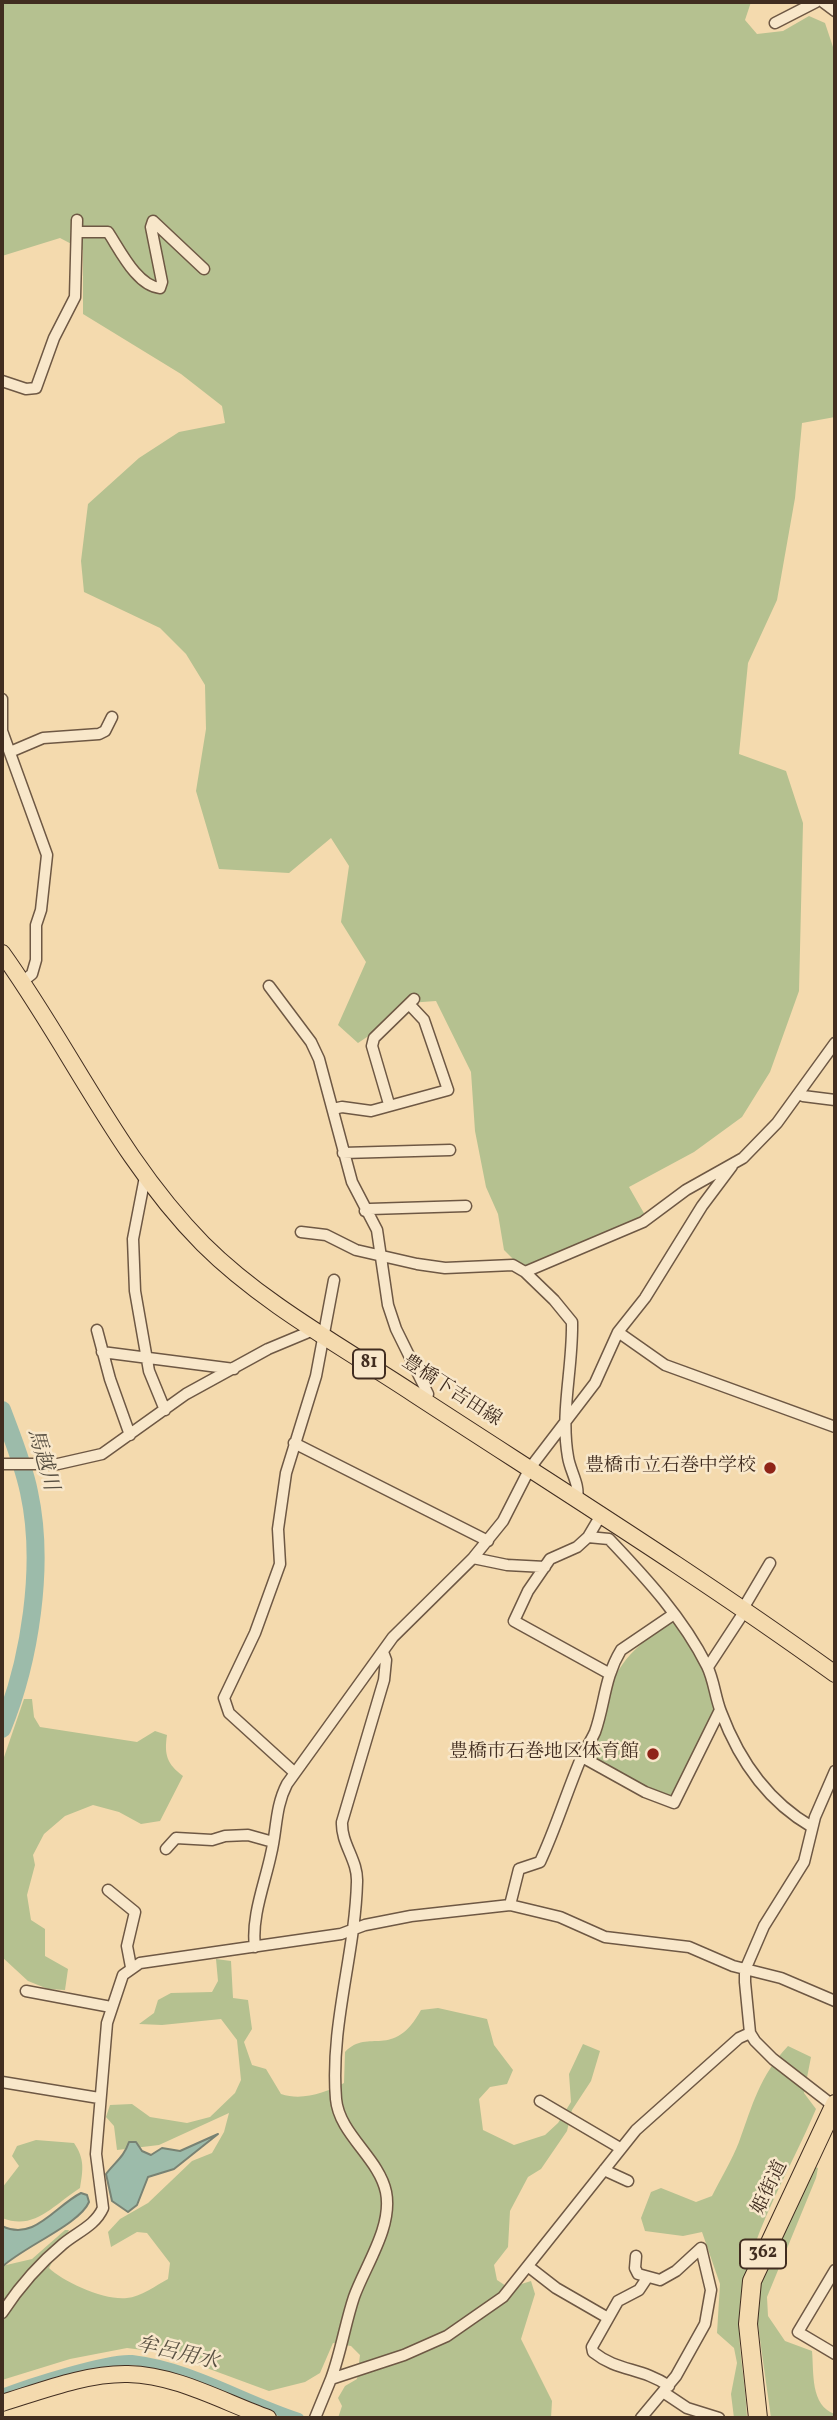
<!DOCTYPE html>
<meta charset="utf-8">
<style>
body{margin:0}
#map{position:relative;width:837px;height:2420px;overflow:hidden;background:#f4daae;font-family:Vollkorn,serif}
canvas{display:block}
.frame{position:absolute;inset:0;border:4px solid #412d20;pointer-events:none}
</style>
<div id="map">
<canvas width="837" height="2420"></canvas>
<div class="frame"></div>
</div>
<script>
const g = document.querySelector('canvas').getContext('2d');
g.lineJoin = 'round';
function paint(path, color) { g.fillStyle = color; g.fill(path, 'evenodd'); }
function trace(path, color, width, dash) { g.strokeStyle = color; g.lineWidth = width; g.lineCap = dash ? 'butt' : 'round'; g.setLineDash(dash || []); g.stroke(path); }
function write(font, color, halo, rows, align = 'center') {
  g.font = font + ' Vollkorn,"Noto Serif JP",serif'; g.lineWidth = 5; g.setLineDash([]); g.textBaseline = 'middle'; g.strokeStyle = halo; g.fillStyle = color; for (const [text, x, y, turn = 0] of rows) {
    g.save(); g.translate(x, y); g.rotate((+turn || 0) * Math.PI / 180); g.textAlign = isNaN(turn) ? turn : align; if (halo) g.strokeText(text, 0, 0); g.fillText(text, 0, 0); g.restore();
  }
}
const green = new Path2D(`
 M2 2H751L745 20 757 34 783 31 809 16 825 23 834 50 835 417 802 423 795 498 777 600 748 663 739 754 786 771 803 823 799 991 770 1072 742 1117 694 1152 629 1187 645 1215 522 1268 504 1250 498 1214 486 1187 475 1131 471 1072 436 1001 408 1003 391 1021 358 1043 338 1025 366 962 341 922 349 866 331 838 289 873 219 869 196 791 206 729 205 685 186 654 160 628 84 592 81 561 88 504 139 458 179 432 225 423 222 406 181 374 83 314V250L60 238 2 256Z
 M676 1619 707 1670 717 1708 672 1799 647 1789 591 1756C601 1738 602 1724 606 1704 614 1662 641 1641 676 1619Z
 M24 1699H32L34 1717 40 1727 137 1742 155 1731 167 1735C164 1755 167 1764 183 1776L160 1821 141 1824 119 1812 93 1805 65 1816 44 1834 33 1855 35 1865 27 1895 31 1920 45 1929V1956L68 1969 65 1990 48 1989 28 1981 2 1957V1763Z
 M216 1959 231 1961 233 1998 248 2000 252 2029 244 2042 252 2065 266 2069 281 2094C302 2101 325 2093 344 2083L345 2052C369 2027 393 2061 421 2010L438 2008 487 2019 494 2045 513 2070 507 2084 490 2087 479 2099 483 2130 514 2145 545 2135 558 2123 571 2102 569 2074 583 2044 600 2051 591 2081 572 2110 567 2131 541 2169 528 2177 510 2211 508 2247 494 2265 497 2280 509 2288 531 2281 535 2294 521 2339 552 2401 551 2418H338L342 2406 338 2398 345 2386 357 2379 360 2355 351 2346 333 2343 320 2373 305 2382 269 2391 166 2353 127 2348 70 2359 2 2380V2266L32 2259 65 2230H69L49 2268C63 2282 106 2301 127 2298 140 2297 157 2285 168 2279L170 2263 147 2233 137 2232 111 2247 108 2232 120 2219 148 2203 192 2161 212 2153 224 2132 229 2113 159 2145 117 2150 114 2126 106 2117 110 2105 132 2104 150 2117 187 2123 210 2117 235 2093 241 2080 237 2040 221 2019 162 2025 139 2024 154 2013 158 2000 171 1993 212 1992 218 1981Z
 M788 2046 811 2057 804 2093 816 2109C791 2169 747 2239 740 2305 736 2344 746 2380 747 2418H734L731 2394 737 2363 734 2348 717 2333 720 2284 702 2232 683 2236 645 2231 641 2218 651 2192 661 2188 696 2202 712 2196C721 2178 732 2160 739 2142 753 2104 759 2077 788 2046Z
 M36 2140 74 2143C85 2159 83 2170 80 2188 53 2205 35 2231 2 2218V2188L19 2166 12 2156 17 2146Z
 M815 2167 818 2168 816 2178 767 2297 768 2316 785 2341 812 2351C814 2372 810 2406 835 2414V2418H771L756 2311 761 2280Z`);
const water = new Path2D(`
 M218 2134 174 2169 148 2177 137 2205 128 2212 112 2201 106 2174C115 2162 124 2157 129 2142H136L142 2151 151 2155 162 2148 180 2151Z
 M81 2193 87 2195 89 2202C80 2224 23 2247 2 2267V2226C34 2242 55 2206 81 2193Z`);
const canal = new Path2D(`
 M2 2394C27 2384 108 2358 132 2360 192 2367 243 2400 299 2418`);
const river = new Path2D(`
 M2 1410C12 1437 23 1463 29 1492 45 1565 30 1661 2 1729`);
const minor = new Path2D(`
 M823 2 835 11
 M775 23 816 2
 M77 232H108C120 250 137 286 160 288L162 282 151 227 153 221 204 269
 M2 381 26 389 36 388 54 338 75 297 77 220
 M2 699V731L47 855 41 910 36 925V960L32 974 22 982
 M10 752 43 738 99 734 105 731 112 717
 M269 986 311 1042 319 1059 352 1182 377 1230 388 1305 396 1329 428 1394 425 1401
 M800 1093 803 1096 835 1100
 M389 1104 372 1046 374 1038 414 999
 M333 1109 342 1107 371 1111 448 1090 424 1020 409 1004
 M343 1153 450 1150
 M145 1177 133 1239 135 1291 149 1371 165 1410
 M365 1211 370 1209 466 1206
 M301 1232 326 1235 356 1250 417 1264 445 1268 513 1265 525 1272 554 1300 572 1322C573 1368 560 1412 568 1457 570 1471 580 1484 577 1499
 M525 1272 643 1222 686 1190 743 1158 777 1123 835 1043
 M97 1330 110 1379 130 1435
 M618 1332 665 1365 835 1427
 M102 1352 234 1369
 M294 1443 488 1541
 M2 1464H58L102 1454 186 1394 268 1349 316 1329
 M601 1515 588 1537 577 1547 550 1559 528 1591 514 1621 610 1674
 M588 1537 609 1539C646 1578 683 1618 707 1666 714 1680 715 1697 721 1712 739 1760 767 1801 812 1827
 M473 1558 507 1565 545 1567
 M744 1607 770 1563
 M708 1667 746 1609
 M582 1757 645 1792 674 1803 720 1710
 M835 1771 815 1817 804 1862 764 1926 745 1970V1982L750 2033 755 2041 773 2059 835 2107
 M295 1773 229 1713 224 1698 255 1633 280 1564 278 1529 286 1473 316 1376 334 1280
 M166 1849 176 1838 212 1840 225 1836 248 1835 273 1842
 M108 1890 135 1912 127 1946 131 1967
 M510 1905 519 1869 540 1862C556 1828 567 1791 582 1756 586 1748 591 1741 595 1732 605 1704 604 1678 621 1650L674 1614
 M255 1947C251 1917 265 1883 271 1854 277 1830 275 1807 287 1784L393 1637 473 1558 503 1521 530 1468 595 1383 618 1332 645 1298 702 1206 732 1166
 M26 1991 111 2007
 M2 2082 99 2098
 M540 2101 620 2148
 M604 2170 628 2181
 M636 2256 635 2268 638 2274 660 2280 676 2271 701 2248 711 2290 705 2324 676 2376 641 2418
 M529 2267 556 2288 608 2318
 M835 2270 798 2332 835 2354
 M647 2278 639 2290 618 2301 592 2347 593 2352C618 2372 641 2367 669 2386
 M2 2313C19 2287 39 2264 63 2244 77 2232 95 2226 103 2208L96 2154 107 2023 123 1975 140 1963 341 1934 365 1925 411 1916 510 1905 560 1917 605 1937 689 1947 733 1966 781 1978 835 2001
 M331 2379C341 2352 345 2324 354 2297 365 2266 393 2227 386 2192 379 2158 339 2134 336 2099 330 2025 355 1955 357 1882 358 1860 341 1844 342 1822L384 1680 386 1660 383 1652
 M663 2392 687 2408 719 2418
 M315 2418 331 2379 404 2355 447 2336 503 2297 636 2130 739 2038 750 2033`);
const primary = new Path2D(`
 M2 953C71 1049 119 1159 203 1244 263 1304 343 1347 414 1394 555 1486 698 1575 835 1674
 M2 2403C41 2391 87 2373 128 2374 177 2375 223 2402 268 2418`);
const trunk = new Path2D(`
 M758 2418 748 2324 752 2281 835 2104`);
const markers = [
 [770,1468,7,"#8f2418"],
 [653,1754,7,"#8f2418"]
];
const shields = [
 [369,1364,32],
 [763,2254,46]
];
const shieldNames = [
 ["81",369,1364],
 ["362",763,2254]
];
const streetNames = [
 ["豊橋下吉田線",451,1392,33],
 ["姫街道",771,2188,-64]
];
const poiNames = [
 ["豊橋市立石巻中学校",756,1468],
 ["豊橋市石巻地区体育館",639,1754]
];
const waterNames = [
 ["馬越川",41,1460,74],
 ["牟呂用水",177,2355,13]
];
paint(green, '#b5c190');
paint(water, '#9cbbaa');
trace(water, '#788273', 2);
trace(canal, '#9cbbaa', 10);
trace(river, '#9cbbaa', 18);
trace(minor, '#6e5844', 13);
trace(primary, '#412d20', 18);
trace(trunk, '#412d20', 20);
trace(minor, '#f8e7ca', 10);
trace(primary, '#f4daae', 16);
trace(trunk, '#f4daae', 18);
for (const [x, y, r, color] of markers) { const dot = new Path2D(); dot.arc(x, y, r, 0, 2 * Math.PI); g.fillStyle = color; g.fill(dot); trace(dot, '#f8e7ca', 2.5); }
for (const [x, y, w] of shields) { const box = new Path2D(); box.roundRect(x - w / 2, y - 14.5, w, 29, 5); g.fillStyle = '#f8e7ca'; g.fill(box); trace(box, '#412d20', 2); }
write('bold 18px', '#412d20', null, shieldNames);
write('19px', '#412d20', '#f8e7ca', streetNames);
write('19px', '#412d20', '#f8e7ca', poiNames, 'right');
write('italic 21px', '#585042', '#f8e7ca', waterNames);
</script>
